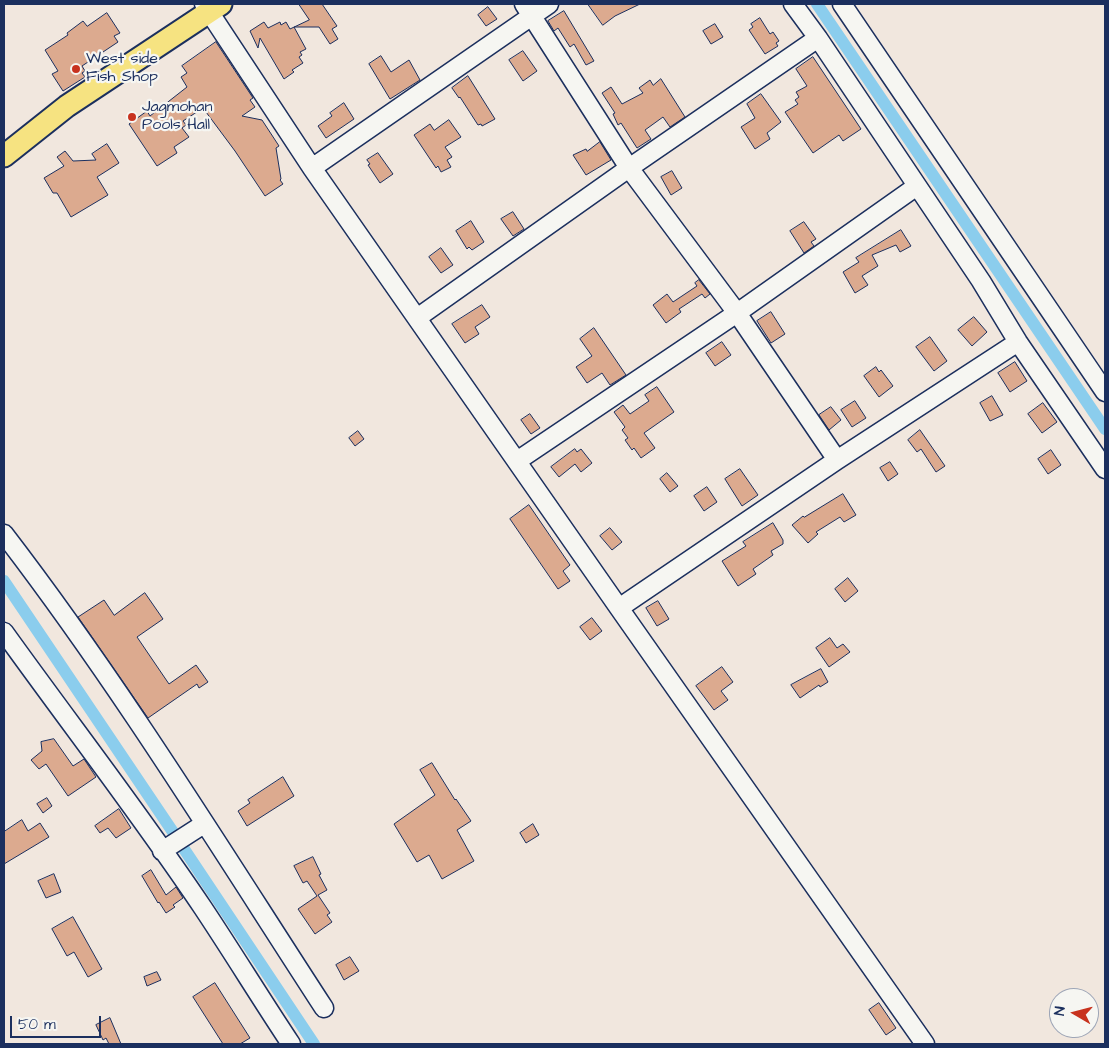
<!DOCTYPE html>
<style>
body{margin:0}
#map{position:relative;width:1109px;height:1048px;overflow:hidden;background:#f1e7de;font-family:"Architects Daughter",sans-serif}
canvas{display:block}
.frame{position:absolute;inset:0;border:5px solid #1b2f5e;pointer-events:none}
.north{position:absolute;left:1049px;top:988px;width:50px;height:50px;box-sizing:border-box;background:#f6f6f2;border:1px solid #9ea6b7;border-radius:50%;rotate:278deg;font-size:14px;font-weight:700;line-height:20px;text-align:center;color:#1b2f5e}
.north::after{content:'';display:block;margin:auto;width:18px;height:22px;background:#c8321e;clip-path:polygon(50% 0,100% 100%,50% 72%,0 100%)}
.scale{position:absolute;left:10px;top:1016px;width:91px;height:22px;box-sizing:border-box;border:2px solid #1b2f5e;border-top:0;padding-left:6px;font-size:15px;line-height:18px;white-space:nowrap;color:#1b2f5e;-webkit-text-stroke:4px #f6f6f2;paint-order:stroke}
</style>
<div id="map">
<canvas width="1109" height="1048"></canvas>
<div class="frame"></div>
<div class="north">N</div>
<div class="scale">50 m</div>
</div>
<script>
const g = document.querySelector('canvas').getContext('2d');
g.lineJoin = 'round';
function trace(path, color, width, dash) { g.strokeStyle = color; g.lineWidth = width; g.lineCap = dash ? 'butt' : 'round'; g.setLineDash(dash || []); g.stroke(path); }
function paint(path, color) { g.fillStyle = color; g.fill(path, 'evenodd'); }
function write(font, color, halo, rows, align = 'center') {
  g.font = font + ' "Architects Daughter",sans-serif'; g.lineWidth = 4.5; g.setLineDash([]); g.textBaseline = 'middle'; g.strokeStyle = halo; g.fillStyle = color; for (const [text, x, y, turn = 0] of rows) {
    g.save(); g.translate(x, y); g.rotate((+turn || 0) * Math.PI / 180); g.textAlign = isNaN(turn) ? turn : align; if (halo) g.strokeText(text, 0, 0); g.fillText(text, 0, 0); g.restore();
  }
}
const canal = new Path2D(`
 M817 4 1105 429
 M4 581 177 838
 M180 843 314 1044`);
const building = new Path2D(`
 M299 4H322L337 26 332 29 338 39 330 44 319 27H294L306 49 300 52 302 55 299 57 303 63 292 70 294 72 284 79 260 38 258 48 250 31 264 22 268 28 280 22 281 25 286 22 290 29 309 20Z
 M588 4H640L615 16 603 25Z
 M488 7 497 19 486 26 478 15Z
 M564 11 594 61 586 65 574 44 570 47 558 28 554 31 548 21Z
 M107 13 120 33 114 36 118 42 82 66 85 71 82 73 85 77 63 91 52 74 58 71 45 50 68 35 67 33 83 21 87 26Z
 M760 18 770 34 773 32 779 41 776 43 778 46 765 54 749 30 753 27 751 24Z
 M715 24 723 37 711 44 703 31Z
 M216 42 253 98 250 100 255 107 242 116 262 120 279 146 276 148 281 179 280 180 283 184 265 196 235 151 203 108 183 121 186 125 182 128 189 137 174 147 177 153 157 166 129 124 147 111 150 116 187 87 181 77 187 73 182 66Z
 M523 51 537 71 523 81 509 60Z
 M381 56 391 72 409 60 420 80 390 99 369 64Z
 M813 57 861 129 843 141 839 135 813 153 785 112 798 104 795 100 799 97 796 92 807 86 796 69Z
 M468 76 495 119 482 126 481 124 478 125 460 97 459 98 452 88Z
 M661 79 685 117 670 127 663 117 645 130 651 139 637 148 621 123 618 125 613 114 615 113 602 93 611 87 622 104 643 93 639 88 650 80 653 85Z
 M761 94 781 122 767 133 770 139 755 149 741 127 755 118 747 104Z
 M344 103 354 119 326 138 318 126 332 116 330 113Z
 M449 120 461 137 445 147 452 157 447 160 451 167 441 172 438 166 436 168 414 135 430 124 434 130Z
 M600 142 611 160 586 175 573 155 586 149 587 151Z
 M107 144 119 163 97 177 108 195 71 217 57 193H53L44 178 64 166 57 157 65 151 73 161 96 160 92 154Z
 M378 153 393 174 380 183 368 165 370 164 367 160Z
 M672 171 682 188 671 195 661 177Z
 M513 212 524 229 513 236 501 219Z
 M471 221 484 242 472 250 469 247 467 249 456 231Z
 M804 222 816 239 811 242 814 246 804 253 790 231Z
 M901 230 911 246 900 252 896 245 872 255 878 266 862 276 868 285 855 293 843 272 859 262 856 258Z
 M441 248 453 265 441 273 429 257Z
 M699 280 710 294 705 298 702 294 679 309 681 312 666 323 653 305 667 294 673 302 697 286 695 283Z
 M482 305 490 317 475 327 479 334 465 343 452 324Z
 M771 312 785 334 771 343 757 321Z
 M974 317 987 332 972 346 958 330Z
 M594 328 626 375 610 385 602 373 587 383 576 367 592 356 580 339Z
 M930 337 947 361 934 371 916 347Z
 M722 342 731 355 715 366 706 353Z
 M1015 362 1027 381 1010 392 998 373Z
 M876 367 879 372 881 370 893 386 879 397 864 376Z
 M657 387 674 412 644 433 655 448 641 458 634 448 632 450 625 440 628 438 622 430 625 427 614 412 623 405 630 414 649 401 645 395Z
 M992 396 1003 415 990 421 980 403Z
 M855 401 866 418 852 427 841 410Z
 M1043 403 1057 422 1042 433 1028 414Z
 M831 407 841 420 829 430 819 415Z
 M530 414 540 428 531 434 521 420Z
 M920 430 945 466 936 472 921 449 917 452 908 440Z
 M358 431 364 439 355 446 349 438Z
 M575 449 577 452 581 449 592 463 581 472 575 464 559 477 551 467Z
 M1051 450 1061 465 1048 474 1038 459Z
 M890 462 898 474 888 481 880 468Z
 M740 469 758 495 742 506 725 479Z
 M667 473 678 486 670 492 660 479Z
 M707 487 717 502 704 511 694 496Z
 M843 494 856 515 844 522 840 517 816 532 818 534 808 543 792 525 803 516 804 517Z
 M529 505 570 565 563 571 570 581 558 589 510 519Z
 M773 523 783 540V544L771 551 773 555 753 569 756 574 738 586 722 561 746 546 743 542Z
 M610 528 622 542 612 550 600 536Z
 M848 578 858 591 845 602 835 589Z
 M145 593 163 619 137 637 169 684 196 665 208 682 199 688 197 684 148 718 78 617 104 600 114 615Z
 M658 601 669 619 657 626 646 608Z
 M592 618 602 631 590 640 580 627Z
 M830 638 837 648 843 644 850 652 829 667 816 648Z
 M722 667 733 682 721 691 728 700 714 710 696 686Z
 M821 669 828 682 820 687 819 685 800 698 791 685Z
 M54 739 73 766 84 759 96 777 68 796 46 764 39 769 31 760 42 751 41 742Z
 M432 763 455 800 456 799 471 821 457 830 474 861 442 879 429 855 417 862 394 824 435 795 420 770Z
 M283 777 294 796 247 826 238 811 250 803 248 800Z
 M47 798 52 806 43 813 37 804Z
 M119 809 131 828 116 838 108 828 100 833 95 826Z
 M22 820 28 831 40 823 49 837 4 864V832Z
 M533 824 539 835 526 843 520 833Z
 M313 857 321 874 319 875 327 890 318 895 330 913 327 915 332 922 315 934 298 909 317 896 307 881 303 883 294 866Z
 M151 870 166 895 176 887 183 898 173 905 175 907 166 913 159 902 158 903 142 876Z
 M54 874 61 892 46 898 38 881Z
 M73 917 102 969 88 977 74 952 67 956 52 929Z
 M350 957 359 971 344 980 336 965Z
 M157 972 161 980 147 986 144 977Z
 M215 983 250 1038 240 1044H223L193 997Z
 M879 1003 896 1028 886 1035 869 1010Z
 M110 1018 121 1044H109L106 1038 103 1040 96 1025Z`);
const minor = new Path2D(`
 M204 4 312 168 619 608 925 1044
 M524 4 629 168 737 313 837 460
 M793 4 818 38 981 281 1018 342 1105 469
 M842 4 1105 392
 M312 168 549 4
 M417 318 629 168 818 38
 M517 461 737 313 917 186
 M4 534C120 685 220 848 324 1008
 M619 608 837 460 1018 342
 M4 632C70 724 140 814 203 908 233 953 261 999 291 1044
 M162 851 204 824`);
const major = new Path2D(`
 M4 156 67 106 221 4`);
const markers = [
 [76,69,5,"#c8321e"],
 [132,117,5,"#c8321e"]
];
const poiNames = [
 ["West side",86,60],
 ["Fish Shop",86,78],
 ["Jagmohan",142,108],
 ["Pools Hall",142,126]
];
trace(canal, '#8bcded', 12);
paint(building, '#dcaa8f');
trace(building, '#1b2f5e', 1);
trace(minor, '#1b2f5e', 21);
trace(major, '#1b2f5e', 25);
trace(minor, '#f6f6f2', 18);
trace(major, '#f6e381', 21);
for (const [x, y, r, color] of markers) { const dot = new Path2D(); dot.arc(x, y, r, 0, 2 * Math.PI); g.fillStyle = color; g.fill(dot); trace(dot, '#f6f6f2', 2); }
write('16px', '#1b2f5e', '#f6f6f2', poiNames, 'left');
</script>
